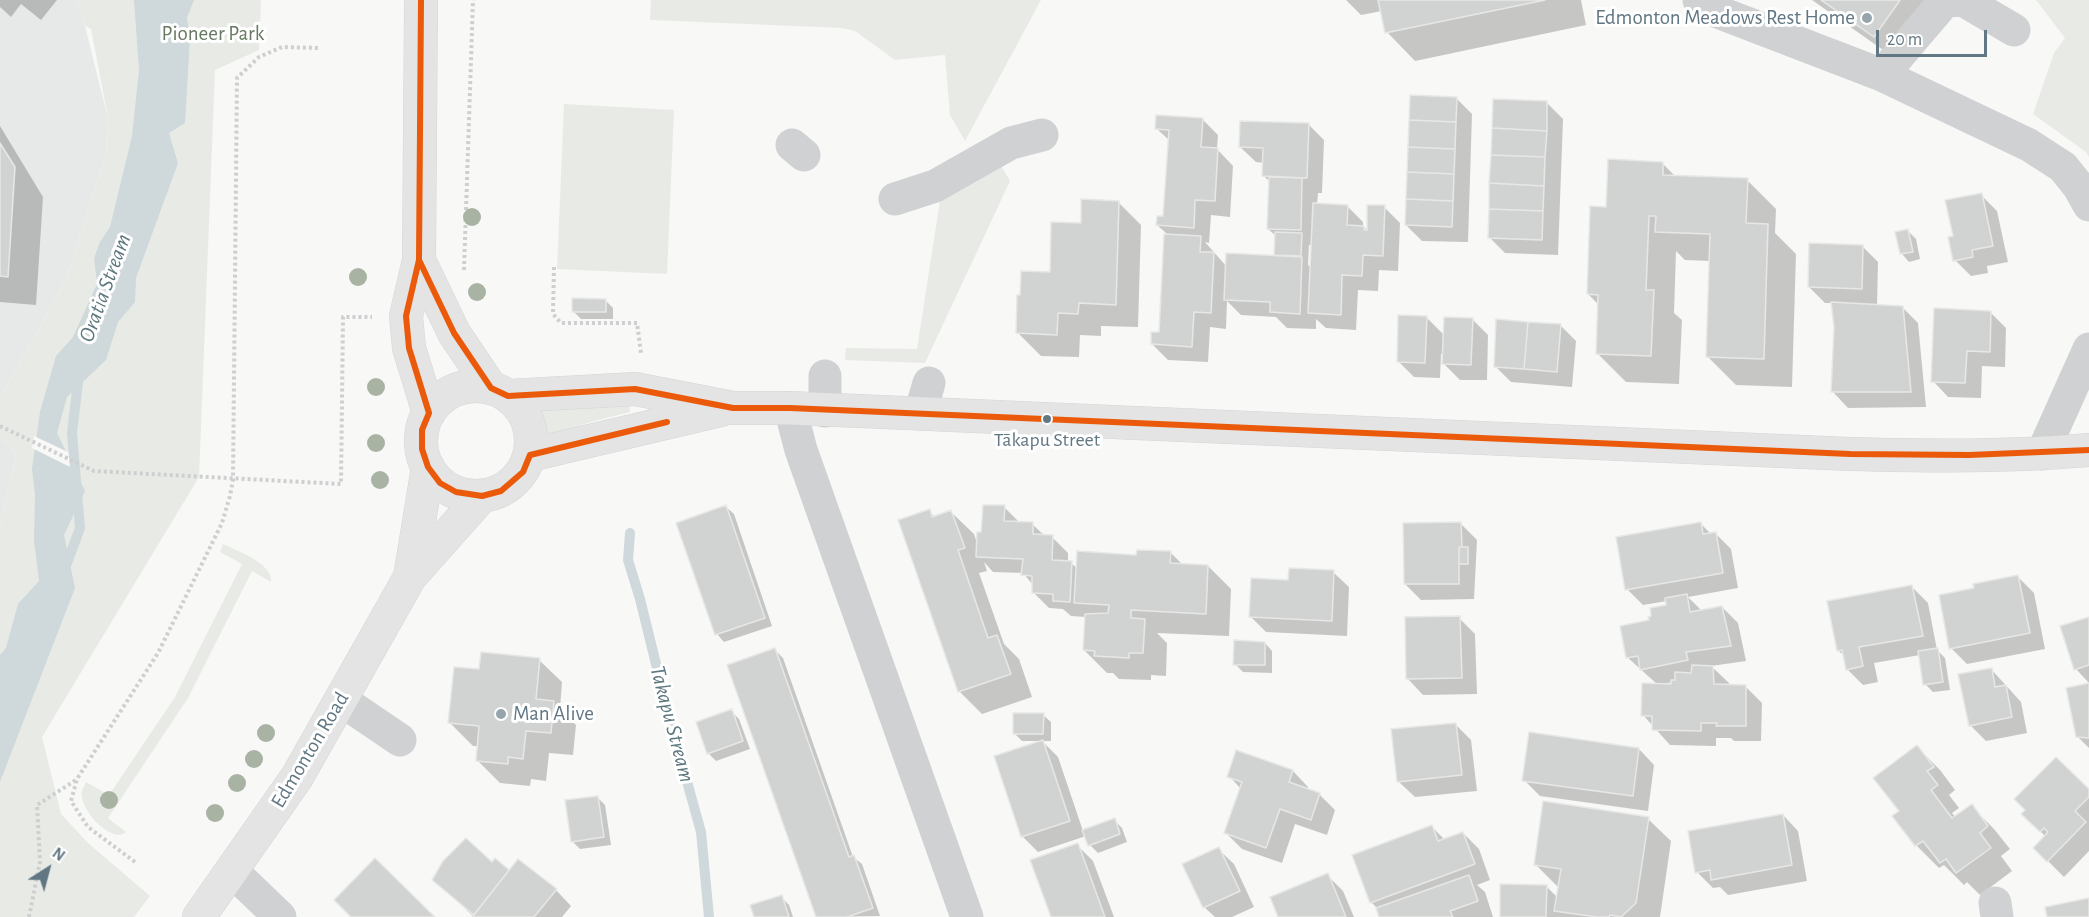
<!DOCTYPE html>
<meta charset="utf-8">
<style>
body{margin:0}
#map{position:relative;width:2089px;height:917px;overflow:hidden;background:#f8f8f7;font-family:"Alegreya Sans",sans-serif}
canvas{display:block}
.north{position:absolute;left:18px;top:839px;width:60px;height:60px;-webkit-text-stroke:4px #fff;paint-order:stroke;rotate:36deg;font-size:16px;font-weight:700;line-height:24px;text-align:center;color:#617783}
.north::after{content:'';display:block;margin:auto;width:21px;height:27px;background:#617783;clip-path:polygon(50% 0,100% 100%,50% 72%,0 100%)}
.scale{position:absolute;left:1876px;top:30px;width:111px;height:27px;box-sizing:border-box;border:3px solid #617783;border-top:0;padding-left:8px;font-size:18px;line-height:21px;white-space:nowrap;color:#617783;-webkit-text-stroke:4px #fff;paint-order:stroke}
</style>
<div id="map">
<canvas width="2089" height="917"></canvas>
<div class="north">N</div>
<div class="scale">20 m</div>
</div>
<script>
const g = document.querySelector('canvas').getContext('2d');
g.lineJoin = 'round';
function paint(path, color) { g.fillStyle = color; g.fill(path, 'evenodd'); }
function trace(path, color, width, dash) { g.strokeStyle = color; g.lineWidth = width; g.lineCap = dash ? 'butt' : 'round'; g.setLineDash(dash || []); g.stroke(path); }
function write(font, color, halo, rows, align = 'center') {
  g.font = font + ' "Alegreya Sans",sans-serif'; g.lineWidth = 6; g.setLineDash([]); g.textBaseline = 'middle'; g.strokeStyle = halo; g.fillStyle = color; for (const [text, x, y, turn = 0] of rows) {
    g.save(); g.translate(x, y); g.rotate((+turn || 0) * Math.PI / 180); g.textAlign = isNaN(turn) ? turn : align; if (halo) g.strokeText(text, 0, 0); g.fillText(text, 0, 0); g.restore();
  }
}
const built = new Path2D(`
 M0 0H76L85 26 108 118 106 154 65 282 0 398Z
 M0 435 16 455 0 526Z`);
const green = new Path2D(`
 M76 0H261L259 50 215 70 199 477 42 737 61 814 88 843 150 896 134 917H0V526L16 455 0 435V398L65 282 106 154 108 118 91 29 85 26Z
 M651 0H1041L965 141 950 115 945 55 895 60 855 31 842 28 650 20Z
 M2036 0H2089V157L2086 152 2033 114 2054 53 2065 38Z
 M564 104 674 110 667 274 557 269Z
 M999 162 1010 181 925 363 845 360 846 348 917 349 941 194Z
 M629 403 630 412 591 422 537 439 535 436V417L538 411Z
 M223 544C237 551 273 563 271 582L252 571 188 698 108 818 126 832C112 845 78 809 82 791 83 788 85 785 86 782L109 795 175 697 242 564 220 552Z`);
const water = new Path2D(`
 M134 0H194L187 18 190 38 185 123 169 133 178 163 136 278 135 302 118 322 106 360 67 397 57 433 85 491 64 535 75 588 0 782V655L6 648 18 604 39 581 34 540 35 494 32 469 40 412 56 356 73 337 97 284 94 258 100 242 110 227 132 136 139 70Z`);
const pier = new Path2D(`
 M34 436 70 453 78 471 32 448Z`);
const shadow = new Path2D(`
 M0 0H57L41 20 21 4 11 17 0 7Z
 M1346 0H1581L1586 25 1415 61 1387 32 1382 11 1361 15Z
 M1812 0H1949L1903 64Z
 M1456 98 1472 114 1468 242 1422 241 1406 225Z
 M1547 103 1563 119 1558 255 1505 253 1489 237Z
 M1202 119 1218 135 1217 149 1233 166 1230 217 1211 215 1209 243 1205 242 1227 267 1275 257 1276 236 1268 229 1270 182 1264 176V163L1256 162 1240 147 1308 124 1324 140 1322 193H1318L1317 205 1347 206 1363 222V226L1368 231 1384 207 1400 223 1398 271 1379 270 1378 291 1358 290 1356 330 1326 328 1316 319V329L1287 328 1276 317 1241 315 1227 301 1226 329 1210 327 1208 362 1168 360 1152 344 1161 334 1166 233 1157 225 1165 218 1170 141 1157 129ZM1309 245H1312V268L1308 265Z
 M0 126 43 197 36 305 0 302Z
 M1662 163 1676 177 1747 180 1776 209 1775 233 1796 254 1792 387 1736 385 1708 357 1711 261 1685 260 1676 251 1674 313 1682 320 1679 384 1626 382 1597 353 1599 305 1588 294 1608 208Z
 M1981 195 1997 211 2008 262 1987 266 1988 273 1971 276 1955 260 1954 238Z
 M1118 202 1141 225 1138 327 1101 326V336L1080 335 1079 357 1041 356 1018 333 1051 273 1082 225Z
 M1908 231 1916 239 1920 259 1909 262 1902 254 1897 233Z
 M1862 246 1878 262 1877 306 1902 307 1918 323 1926 407 1848 408 1833 392 1835 327 1833 303H1825L1809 287Z
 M605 300 613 308V319H581L573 311Z
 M1990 312 2006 328 2005 367 1982 366 1981 398 1948 397 1933 381Z
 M1426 317 1445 336 1472 319 1488 335 1487 380H1460L1444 364V354H1441L1440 378 1414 377 1398 361Z
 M1560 325 1576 341 1572 387 1511 382 1495 366Z
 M726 507 734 514 772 626 724 642 717 634Z
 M1004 507 1020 523 1032 524 1045 536 1052 537 1068 553V562L1071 563 1078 569 1137 556 1170 552 1183 565 1208 566 1231 589 1229 636 1157 633 1167 643 1166 676 1151 675V680L1119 679 1113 673H1107L1084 650 1086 617 1071 616 1063 609 1049 608 1033 592V585L1023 573 993 572 984 562 987 571 979 573 1004 644 1019 659 1032 697 982 714 959 691 929 511 935 517 951 512 974 534 978 546 983 534Z
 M1461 524 1477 540 1474 599 1421 600 1405 584Z
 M1701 524 1711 534 1715 533 1731 549 1738 588 1688 597 1702 611 1722 607 1738 623 1746 661 1711 666 1729 683V686L1746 687 1762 703 1761 741H1734L1731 738H1716V746L1670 745 1643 715 1658 685 1627 657 1650 621 1668 606 1667 601 1643 605 1627 589ZM1673 682V685L1662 684Z
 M1333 572 1349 587 1347 636 1266 632 1250 616Z
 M2018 577 2034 593 2045 649 1967 664 1951 648 1976 589Z
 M1912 587 1928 603 1937 650 1945 658 1950 690 1933 692 1925 684 1920 655 1874 663 1878 682 1863 685 1847 669 1845 657 1838 650Z
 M1459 618 1475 634 1477 694 1423 695 1408 679Z
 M2089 619V683L2076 669Z
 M1265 643 1272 651V673L1243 672 1235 664Z
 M775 650 783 658 853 857 862 864 880 916 818 917Z
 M539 660 562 682 560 709 576 725 573 755 549 753 546 781 531 779 530 786 500 783 477 760 479 746H473L450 723 481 671Z
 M1991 669 2021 702 2027 733 1986 741 1970 725Z
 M2089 685V748L2078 737Z
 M731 711 739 719 750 749 716 761 708 753Z
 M1043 715 1051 722V741H1042L1058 757 1083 831 1114 820 1122 828 1127 842 1098 853 1090 845 1086 836 1038 852 1022 836 1042 741H1022L1014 733Z
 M1455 724 1471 740 1477 791 1415 797 1399 782Z
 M1917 747 1940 770 1955 790 1949 795 1959 808 1952 813 1956 818 1971 806 1994 829 2010 849 2001 856 2012 871 1980 895 1967 882 1964 885 1944 865 1939 868 1916 845 1901 812Z
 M1639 749 1654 765 1648 811 1540 796 1524 780Z
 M1237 752 1293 771 1308 787 1307 790 1320 795 1335 810 1327 835 1295 824 1282 863 1242 849 1226 833 1241 789 1229 776Z
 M2089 791V851L2064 877 2035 848 2046 837 2023 814Z
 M597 797 605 805 611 845 580 849 572 841Z
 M1783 815 1798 831 1807 881 1728 895 1720 887 1713 888 1697 872Z
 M1648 819 1671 841 1660 917H1501L1546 886 1558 898V887L1535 864Z
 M1432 827 1445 840 1463 833 1479 849 1490 880 1477 885 1485 892 1493 917H1381L1377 908 1371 902Z
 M1077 845 1093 861 1114 917H1052Z
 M1218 849 1234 864 1254 907 1232 917H1215L1204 907Z
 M495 861 509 872 556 890 571 906 562 917H474L434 879 492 865Z
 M1327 875 1343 891 1354 917H1280Z
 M781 897 789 905 793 917H755Z`);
const stream = new Path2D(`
 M630 533 628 560 640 599 669 717 701 832 709 917
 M64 571 80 528 72 433 79 374`);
const building = new Path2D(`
 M1378 0H1545L1385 33Z
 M1821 0H1900L1874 37Z
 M1410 95 1457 97 1456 122 1409 120Z
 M1493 99 1547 101V131L1492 128Z
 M1156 115 1203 118 1201 147 1218 148 1215 201 1195 200 1194 228 1156 225 1157 216H1163L1169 130 1155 129Z
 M1409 120 1456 122 1455 149 1408 147Z
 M1240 121 1309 123 1307 178 1262 176 1263 148 1239 147Z
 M1492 128 1547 131 1545 157 1491 155Z
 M0 143 15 167 8 277 0 276Z
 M1408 147 1455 149 1454 174 1407 172Z
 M1491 155 1545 157 1544 186 1489 183Z
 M1608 159 1663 162V175L1748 178 1746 223 1768 224 1764 359 1706 357 1710 234 1655 232 1656 216H1649L1646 290H1654L1651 356 1596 354 1598 295 1587 294 1590 206 1606 207Z
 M1407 172 1454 174 1453 201 1406 199Z
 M1269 177 1302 178 1301 230 1267 229Z
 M1489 183 1544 186 1543 211 1489 209Z
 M1982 193 1993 246 1972 250 1973 257 1953 261 1948 237 1953 236 1945 200Z
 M1081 199 1119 201 1116 305 1079 303 1078 314 1058 313 1057 335 1016 333 1017 295H1020L1021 271 1050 272 1051 222 1081 223Z
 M1406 199 1453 201 1452 227 1405 225Z
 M1313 203 1348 205 1347 225 1364 226V230H1367V205H1385L1383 256 1363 255 1362 276 1342 275 1341 315 1308 313Z
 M1489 209 1543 211 1542 240 1488 238Z
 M1908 229 1913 252 1900 254 1895 232Z
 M1275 232 1302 233 1301 256 1274 255Z
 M1164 234 1201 236 1200 252H1214L1211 313 1194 312 1192 347 1151 344V332H1159Z
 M1809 243 1863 245 1862 289 1808 287Z
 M1226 253 1302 257 1300 314 1270 312V302L1224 300Z
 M572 298 606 299V312H572Z
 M1831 302 1903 306 1911 392H1831L1834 327Z
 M1934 308 1991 311 1990 352 1967 351 1965 383 1931 382Z
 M1398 315 1427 316 1425 363 1397 362Z
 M1444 317 1473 318 1471 365 1442 364Z
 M1496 319 1528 322 1524 369 1494 367Z
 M1528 322 1561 324 1557 372 1524 369Z
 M726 505 765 618 715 635 676 523Z
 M983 505H1005L1004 521 1033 522V534L1053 535 1052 560 1072 561 1070 602 1053 601V594L1032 593V576L1021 575 1023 559 976 557 977 532H981Z
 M930 509 932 517 951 510 965 548 958 550 988 638 997 635 1011 674 958 692 898 520Z
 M1461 522 1462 547H1459V584H1404L1403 523Z
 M1701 522 1703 534 1716 532 1723 573 1625 590 1616 537Z
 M1459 547H1468V564H1459Z
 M1137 550 1171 551 1170 563 1208 565 1206 614 1131 610V618L1145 619 1143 653H1129V658L1094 656 1095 651 1083 650 1085 614 1108 613 1109 605 1074 603 1077 551 1136 555Z
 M1289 568 1334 570 1332 621 1249 617 1251 578 1288 580Z
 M2018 575 2030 633 1949 649 1939 595 1974 588 1973 584Z
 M1912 585 1923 636 1859 647 1863 666 1846 670 1842 650 1837 651 1827 601Z
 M1687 594 1690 612 1722 606 1731 646 1686 652 1688 660 1640 670 1638 656 1626 658 1620 626 1649 620 1648 617 1651 616 1650 608 1666 605 1665 598Z
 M1460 616 1462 678 1406 679 1405 617Z
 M2089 617V665L2074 670 2060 626Z
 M1234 640 1265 642V665H1233Z
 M775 648 849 857 854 855 873 908 847 917H816L727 665Z
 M1938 648 1943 682 1923 685 1918 651Z
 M481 652 540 658 536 699 554 701 551 733 526 731 523 759 508 757V764L476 761 479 726 448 723 454 667 479 669Z
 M1692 665 1713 666 1714 684 1746 685V726H1716L1717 723H1701V731L1652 730V716H1641L1642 683 1671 684V680H1675V672L1691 673Z
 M1992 668 1995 687 2006 685 2012 717 1969 726 1958 674Z
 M2089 683V738L2076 737 2066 688Z
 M732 709 743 741 707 754 696 722Z
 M1013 713H1044L1043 734H1013Z
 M1456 723 1462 775 1397 782 1391 729Z
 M1529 732 1639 748 1633 796 1522 781Z
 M1043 740 1070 821 1021 837 994 756Z
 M1917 745 1934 767 1927 771 1938 785 1931 790 1952 818 1972 804 1988 826 1980 833 1991 848 1956 873 1946 859 1940 863 1923 841 1915 846 1892 816 1899 811 1873 778Z
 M1236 750 1293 770 1289 782 1320 793 1311 820 1280 809 1266 848 1224 833 1242 782 1227 777Z
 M2056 757 2089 789V797L2075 811 2086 822 2047 862 2033 848 2048 832 2044 828 2040 832 2021 814 2025 810 2014 799Z
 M598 796 604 837 571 842 565 800Z
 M1543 801 1649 817 1636 903 1621 917 1610 915 1609 917H1597L1554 911 1561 869 1534 865Z
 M1783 814 1792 865 1711 880 1710 870 1695 873 1688 831Z
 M1115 818 1120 834 1088 846 1082 830Z
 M1432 825 1438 841 1463 832 1475 864 1370 903 1352 855Z
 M466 838 492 862 495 858 509 870 474 915 432 880 443 861Z
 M1078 843 1105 917H1051L1030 860Z
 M1219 847 1240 891 1203 908 1182 864Z
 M375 858 435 917H351L334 900Z
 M518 859 557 889 534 917H472Z
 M1328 873 1346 917H1278L1270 897Z
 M1469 875 1478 901 1450 911 1453 917H1379L1376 908Z
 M1500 884 1547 885 1546 917H1500Z
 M782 895 789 917H754L750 905Z
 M2089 898V917H2047L2045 907Z`);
const path = new Path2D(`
 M554 267 553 314 561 323H637L641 353
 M464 270 473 0
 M0 426 94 471 341 484 343 317H372
 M135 862 88 827 71 801 77 779 158 653 222 523 230 496 233 480 237 78 259 57 282 47 318 48
 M29 917 40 862 37 805 76 780`);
const minor = new Path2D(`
 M1699 0 1718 12 1882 75 2029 145 2063 167 2079 187 2089 205
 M1882 75 1945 1 1963 0 2014 30
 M792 145 804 155
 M895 199 935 186 1011 143 1042 135
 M790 408 801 450 967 917
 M825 411V376
 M920 414 929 383
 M2042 454 2089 349
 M341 700 400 740
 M232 871 280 917
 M1995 903 1997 917`);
const major = new Path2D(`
 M421 0 419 260 406 316 409 348 429 413
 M419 260 454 333 491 388
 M421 441a55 55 0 1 1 110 0a55 55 0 1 1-110 0Z
 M508 396 635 389 733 408H790L1850 454C1930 456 2009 457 2089 450
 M530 455 721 410
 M410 577 428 467
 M199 917 297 777 410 577 482 496`);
const bus1 = new Path2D(`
 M421 0 419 260 406 316 409 348 429 413 422 430V449L428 467 440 483 456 492 482 496 501 491 523 472 530 455 667 422
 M419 260 454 333 491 388 508 396 635 389 733 408H790L1850 454 1969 455 2089 450`);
const trees = [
 [472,217],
 [358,277],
 [477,292],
 [376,387],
 [376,443],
 [380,480],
 [266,733],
 [254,759],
 [237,783],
 [109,800],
 [215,813]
];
const markers = [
 [1867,18,6,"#96a4ac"],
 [1047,419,5,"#617783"],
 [501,714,6,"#96a4ac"]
];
const busNames = [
 ["Tākapu Street",1047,440]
];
const poiNames = [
 ["Edmonton Meadows Rest Home",1855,18],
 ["Man Alive",513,714,"left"]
];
const parkNames = [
 ["Pioneer Park",213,34]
];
const streetNames = [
 ["Edmonton Road",310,750,-59]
];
const waterNames = [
 ["Oratia Stream",105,288,-70],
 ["Takapu Stream",672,724,75]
];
paint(built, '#e7e9e9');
paint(green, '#e8ebe5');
paint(water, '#cfd8db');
paint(pier, '#f8f8f7');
paint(shadow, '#0003');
trace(stream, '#cfd8db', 10);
paint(building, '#d1d3d3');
trace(building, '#e7e7e6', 1.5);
trace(major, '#d5d6d6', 34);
trace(path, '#cecfd0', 4, [3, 3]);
trace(minor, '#d0d1d2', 33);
trace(major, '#e3e4e3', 33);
trace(bus1, '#ea5a0a', 6);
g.fillStyle = '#a8b3a4';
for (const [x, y] of trees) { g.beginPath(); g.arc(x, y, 9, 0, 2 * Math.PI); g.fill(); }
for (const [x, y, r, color] of markers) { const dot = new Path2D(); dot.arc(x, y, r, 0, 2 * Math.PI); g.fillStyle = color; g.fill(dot); trace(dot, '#fff', 2); }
write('20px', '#617783', '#fff', busNames);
write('21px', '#617783', '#fff', poiNames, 'right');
write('21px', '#677a61', '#fff', parkNames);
write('21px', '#617783', '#fff', streetNames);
write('italic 22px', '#5c777e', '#fff', waterNames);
</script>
